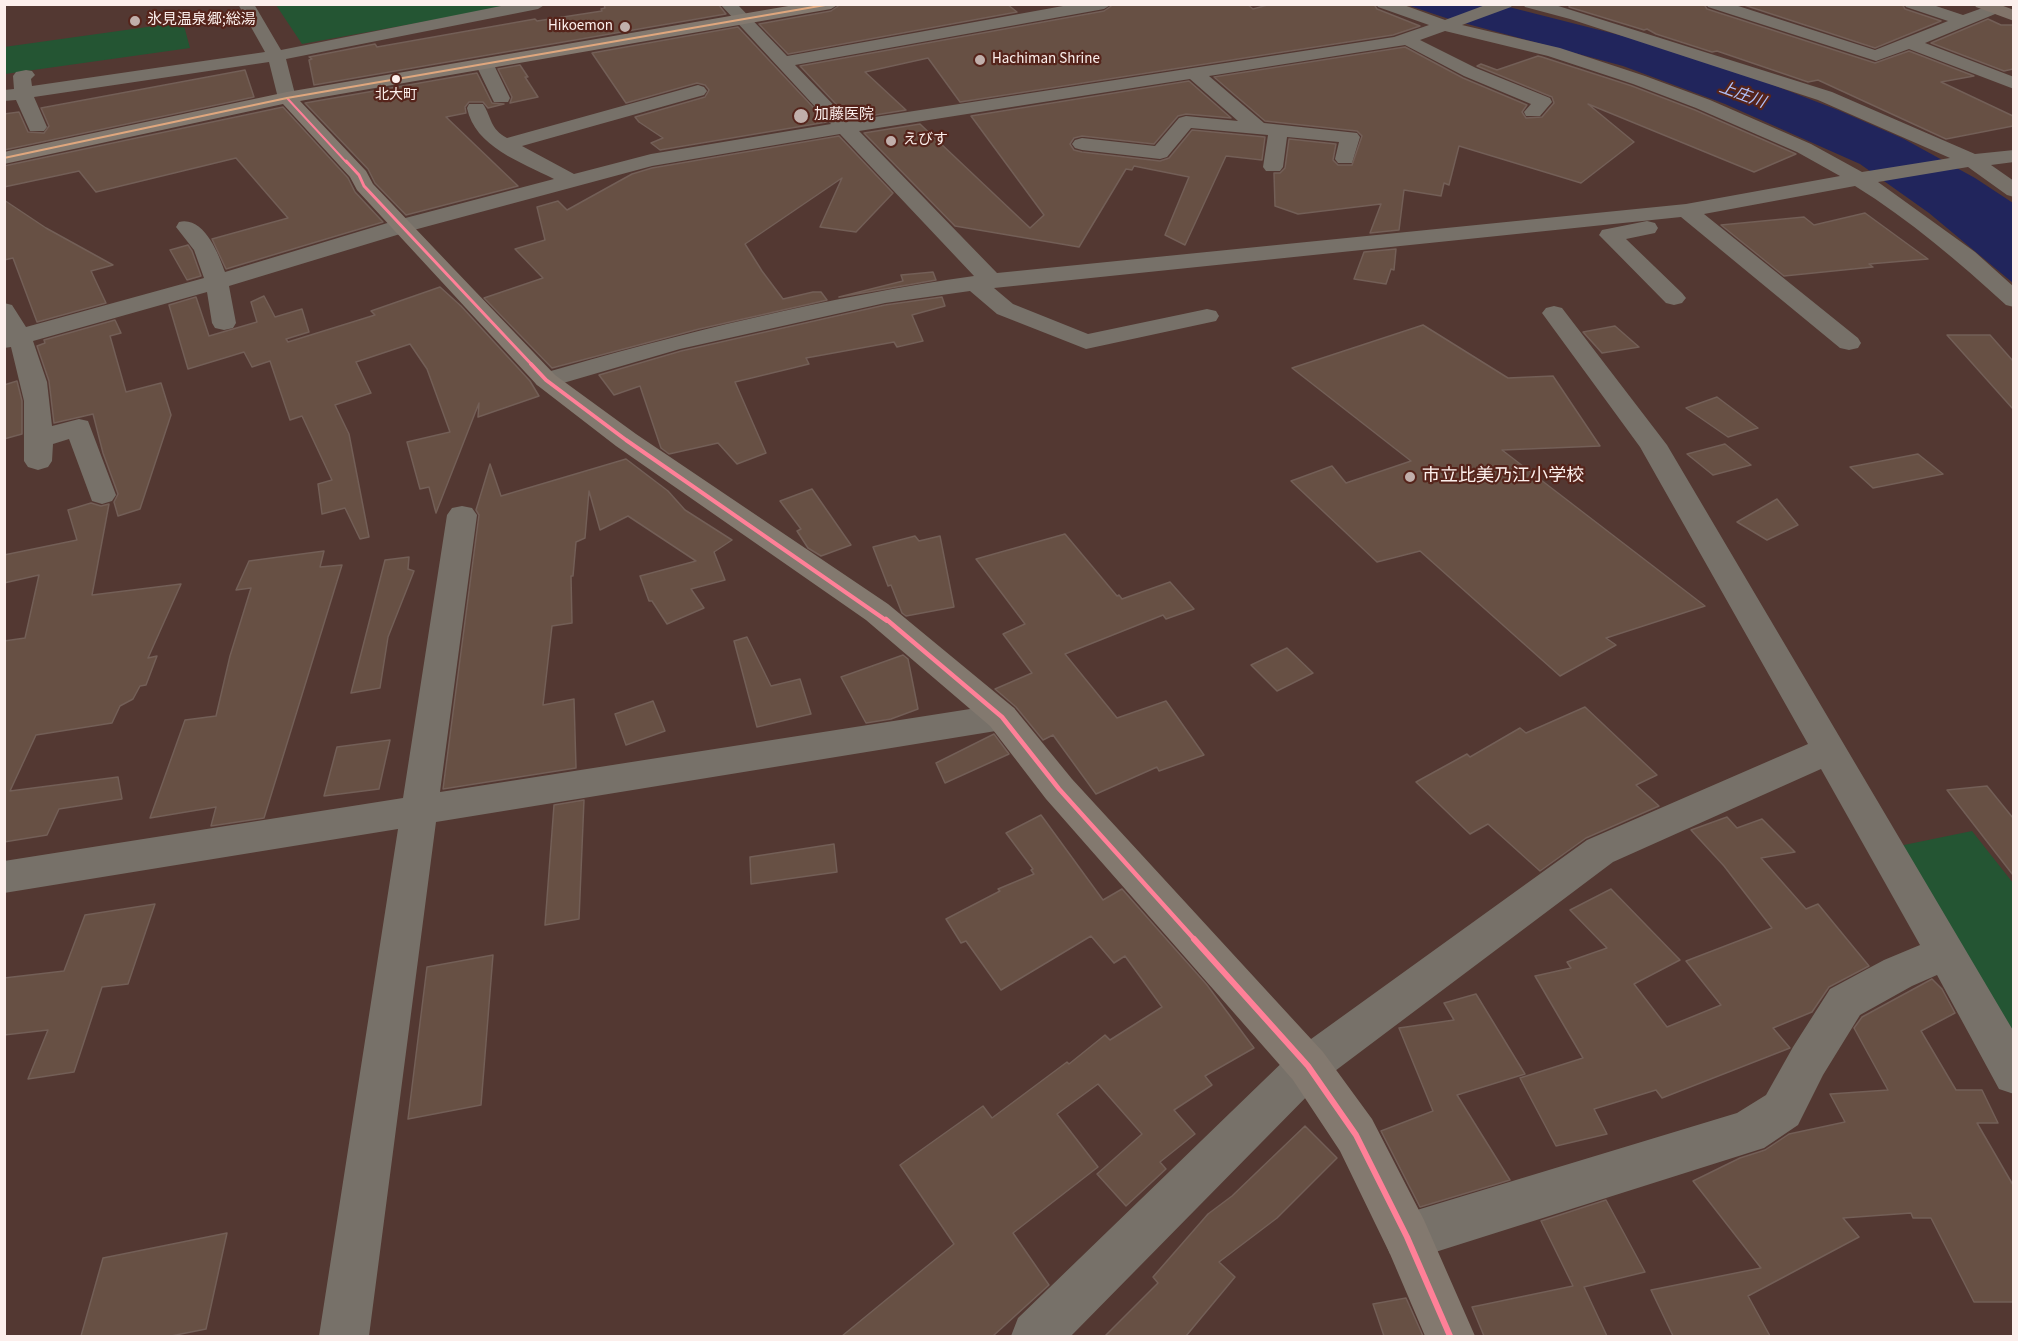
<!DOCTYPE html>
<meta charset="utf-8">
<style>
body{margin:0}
#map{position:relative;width:2018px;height:1341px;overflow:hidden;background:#533832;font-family:"Source Sans 3",sans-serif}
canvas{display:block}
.frame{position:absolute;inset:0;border:6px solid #fcefec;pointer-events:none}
</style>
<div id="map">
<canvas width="2018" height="1341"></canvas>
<div class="frame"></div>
</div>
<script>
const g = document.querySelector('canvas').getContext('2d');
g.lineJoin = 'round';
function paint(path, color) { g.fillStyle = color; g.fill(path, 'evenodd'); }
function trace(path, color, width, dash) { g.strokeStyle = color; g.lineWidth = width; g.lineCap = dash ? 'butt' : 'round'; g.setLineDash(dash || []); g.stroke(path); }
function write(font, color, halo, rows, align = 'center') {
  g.font = font + ' "Source Sans 3","Noto Sans JP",sans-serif'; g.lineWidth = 4.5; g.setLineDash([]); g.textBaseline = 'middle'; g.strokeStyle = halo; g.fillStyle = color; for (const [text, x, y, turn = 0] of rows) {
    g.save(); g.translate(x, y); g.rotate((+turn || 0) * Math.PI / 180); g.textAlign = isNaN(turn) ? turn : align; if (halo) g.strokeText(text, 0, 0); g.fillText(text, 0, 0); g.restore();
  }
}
const green = new Path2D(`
 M276 5H516L302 44Z
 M183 22 190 48 5 74 4 47Z
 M1972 831 2013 883V1043L1899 846Z`);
const water = new Path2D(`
 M1407 5H1501L1631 38 1755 78 1838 110 1904 139 1975 178 2013 203V283L1929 213 1860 164 1725 104 1623 66 1449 19Z`);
const building = new Path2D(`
 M604 4H718L726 14 314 85 309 60 312 59 309 57 375 44 377 47 535 19 537 21 602 11 601 9 605 8Z
 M841 4H1007L1017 12 788 54 759 24 831 11Z
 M1114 4H1247L1253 9 1271 4H1374L1377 9 1420 26 1393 35 960 102 928 58 865 72 906 110 850 119 800 66 1104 11Z
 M1570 4H1704L1707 9 1875 63 1909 51 1974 76 1941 82 2013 116V126L1946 139 1818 80 1808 82 1717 51 1712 52 1656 34 1647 29 1644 30 1569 7Z
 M1741 4H1902L1905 9 1941 21 1875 48Z
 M1988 19 2001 25H2013V69L2004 71 1931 43Z
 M738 27 827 122 660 150 651 143 663 138 639 122 635 117 705 97 709 90 705 85 697 83 626 103 592 53Z
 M1405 47 1463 78 1527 105 1522 112 1526 118 1542 117 1554 103 1552 97 1477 66 1481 64 1497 70 1538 56 1542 57 1632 86 1695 110 1796 154 1754 172 1588 104 1634 142 1581 183 1459 146 1449 185 1444 183 1441 196 1404 190 1399 230 1370 233 1381 204 1298 214 1275 206 1274 173H1280L1285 168 1289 139 1336 144 1333 160 1338 165H1352L1362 136 1357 131 1265 121 1214 77Z
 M520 65 528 77H525L538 97 510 103 512 97 498 69Z
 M245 70 254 97 4 150V114L19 112 28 132 44 133 49 126 41 108Z
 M477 73 492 103 504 104 488 108 483 102H469L465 107 466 113 446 117 518 186 406 215 375 183 368 169 305 103Z
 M1189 81 1231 118 1186 114 1178 116 1154 144 1082 136 1074 138 1070 144 1074 150 1082 152 1160 161 1169 158 1192 130 1265 137 1262 160 1226 156 1185 245 1165 235 1189 177 1134 166 1132 170 1126 169 1079 247 955 226 864 133 920 124 1030 228 1044 215 971 116Z
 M283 107 348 178 355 192 383 222 226 269 212 239 288 218 236 158 96 192 79 171 4 187V166Z
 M839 136 893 193 856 232 820 227 842 178 745 244 762 271 783 299 813 292H821L827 300 699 329 552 368 484 298 543 278 515 249 545 240 537 207 558 201 567 210 632 174 652 168Z
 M4 200 46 228 113 265 91 271 106 303 37 322 13 258 4 260Z
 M1865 213 1928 259 1869 264 1873 267 1784 276 1721 225 1804 217 1814 225Z
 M188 245 192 251 201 276 187 280 170 250Z
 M1396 249 1394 270 1391 269 1386 284 1354 279 1364 252Z
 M933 272 936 280 839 297 903 281 901 275Z
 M440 287 461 306 530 381 539 396 478 417 479 403 436 513 429 487 420 489 407 442 450 432 427 369 410 344 356 362 371 393 335 405 349 434 369 537 360 539 345 508 322 514 318 484 332 480 302 416 290 420 270 361 252 367 244 352 188 369 169 305 196 297 209 336 257 322 251 302 264 296 275 317 302 309 309 332 286 339 288 342 375 315 371 311Z
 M942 297 945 306 912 315 923 341 897 347 894 342 806 358 809 364 735 382 766 453 737 464 718 443 669 454 661 448 640 386 614 395 599 375 681 351 885 305Z
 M115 320 121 333 110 336 126 392 161 383 171 415 140 509 118 516 114 502 118 494 103 453 93 414 54 423 49 381 37 346 45 343 44 340Z
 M1423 325 1508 378 1553 376 1600 446 1502 450 1705 606 1606 638 1616 645 1560 676 1420 551 1377 562 1291 481 1332 466 1346 483 1411 461 1292 368Z
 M1615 326 1639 347 1602 353 1583 332Z
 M1947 335H1990L2013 361V409Z
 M17 381 22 401V434L4 439V385Z
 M1717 397 1758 428 1728 437 1686 408Z
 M1725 444 1751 465 1713 475 1687 454Z
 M1918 454 1943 474 1873 488 1850 467Z
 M626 459 668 491 685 510 732 540 714 552 725 580 691 589 704 608 667 624 652 601H649L640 576 696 561 628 516 600 530 589 491 585 538 576 542 573 576H571L572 623 552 626 543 705 574 699 576 768 443 789 479 515 476 510 490 464 501 496Z
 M812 489 851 545 821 556 808 548 797 531 801 529 780 501Z
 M1777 499 1798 525 1767 540 1737 522Z
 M91 503 101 506 109 504 92 595 181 584 148 658 157 656 146 685 140 686 133 699 120 706 112 723 36 735 10 791 118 777 122 799 59 809 47 835 4 842V641L25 638 39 575 4 583V555L77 540 68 510Z
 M1065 534 1117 596 1119 595 1122 599 1170 582 1194 609 1166 619 1163 615 1065 654 1117 718 1166 701 1204 755 1159 771 1157 767 1096 794 1053 735 1043 740 1016 707 995 689 1032 673 1003 634 1025 624 976 559Z
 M915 536 919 541 940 536 954 607 906 616 902 613 891 585 888 586 873 547Z
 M324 551 320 567 342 565 264 818 211 826 216 807 150 818 185 720 216 716 230 656 251 588 236 590 249 561Z
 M409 557 408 569 414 571 388 637 380 688 351 693 385 560Z
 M747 637 771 686 800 679 811 714 757 727 734 641Z
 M1287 648 1313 673 1277 691 1251 665Z
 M903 655 908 659 918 709 891 719 866 723 841 677Z
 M653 701 665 731 626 745 615 714Z
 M1585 707 1657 775 1636 785 1659 806 1586 838 1540 871 1488 824 1470 834 1416 782 1467 754 1470 757 1520 728 1526 733Z
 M994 734 1009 754 945 783 936 763Z
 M390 740 379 789 324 796 337 747Z
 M1987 786 2013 818V875L1947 790Z
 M584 800 579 919 545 925 554 805Z
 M1041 815 1103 900 1122 889 1207 985 1254 1048 1205 1076 1212 1085 1174 1110 1195 1134 1160 1162 1166 1169 1126 1206 1097 1174 1142 1134 1098 1084 1057 1114 1098 1167 1013 1233 1049 1285 993 1336H842L954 1244 900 1165 983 1106 992 1118 1067 1062 1069 1064 1105 1035 1110 1040 1162 1007 1125 956 1114 963 1091 936 1001 990 966 941 961 943 946 919 1000 891 998 889 1034 874 1031 870 1033 869 1006 833Z
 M1727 817 1737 828 1762 819 1795 852 1761 858 1806 909 1818 904 1869 966 1829 987 1812 1012 1773 1028 1790 1048 1662 1098 1656 1090 1594 1109 1607 1134 1556 1146 1520 1078 1583 1058 1535 976 1571 968 1567 962 1607 948 1570 910 1611 889 1680 960 1634 984 1667 1027 1721 1005 1686 961 1772 928 1724 866 1691 830Z
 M834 844 837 872 751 884 750 857Z
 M155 904 128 984 102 987 74 1072 28 1079 48 1030 4 1035V978L64 971 85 915Z
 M493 955 481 1105 408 1119 427 967Z
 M1932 979 1942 989 1955 1013 1921 1031 1956 1090H1982L1998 1123H1977L2013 1185V1302H1974L1931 1218H1913L1911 1213 1843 1218 1859 1237 1748 1296 1770 1336H1673L1651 1290 1761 1268 1693 1181 1740 1158 1765 1150 1789 1134 1845 1122 1830 1094 1888 1090 1854 1028 1862 1017Z
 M1476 994 1525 1074 1457 1095 1510 1180 1420 1207 1381 1131 1433 1111 1399 1028 1454 1020 1444 1003Z
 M1305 1126 1337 1158 1277 1218 1219 1262 1235 1277 1186 1336H1105L1158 1283 1153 1277 1208 1214 1232 1196Z
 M1606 1200 1645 1272 1584 1287 1607 1336H1484L1472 1307 1573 1286 1541 1221Z
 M227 1233 206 1329 171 1336H81L103 1258Z
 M1406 1298 1423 1336H1384L1373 1304Z`);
const minor = new Path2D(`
 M238 4H254L281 50 511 4H546L538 9 286 59 296 98 294 102H280L278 98 269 62 34 97 47 127 44 131H30L16 100 4 101V90L14 89 13 76 16 72 26 70 32 71 35 75 31 79 32 86 265 52Z
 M720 4H737L787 56 1074 4H1112L1104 9 795 65 849 121 1394 37 1429 25 1378 7 1376 4H1401L1445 20 1488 4H1513L1511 7 1462 25 1560 48 1645 76 1710 100 1811 144 1862 172 1950 158 1818 100 1570 19 1525 7 1523 4H1552L1832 92 1975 154 2014 150V162L1991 165 2014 181V197L2007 195 1968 167 1878 182 1975 252 2014 287V307L2006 305C1959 262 1910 220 1855 186L1704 214 1858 338 1861 343 1858 348 1849 350 1840 348 1681 217 994 288 1013 304 1088 334 1207 309 1216 311 1219 316 1216 321 1086 349 997 314 970 291 885 303 680 349 546 388 537 385 533 380 537 375C681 333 826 297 974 276L840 134 652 166 410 231 229 286 236 323 233 328 224 330 215 328 212 323 207 292 33 341 47 382 52 426 79 419 88 421 116 495 112 501 102 504 92 501 69 439 53 444 52 461 48 467 38 470 28 467 24 461V401L11 347 4 348V303L12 305 26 327 204 278 194 250 176 227 179 222C204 216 218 253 225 272L394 221 554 179C521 162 475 147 467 108L469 104H483C492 118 490 129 507 138L698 85 704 87 707 91 704 95 522 146 574 174 651 154 831 124ZM1445 31 1548 56 1633 84 1696 108 1797 152 1840 176 1686 204 997 273 859 131 1190 79 1238 121 1186 116 1179 118 1155 146 1082 138 1075 140 1072 144 1075 148 1082 150 1160 159 1167 157 1191 128 1268 135 1263 167 1266 171H1280L1283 167 1287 137 1339 142 1335 159 1338 163H1352L1360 137 1357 133 1264 123 1209 76 1405 45 1464 76 1531 104 1524 112 1526 116H1540L1552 102 1550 98 1476 68 1420 40Z
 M1706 4H1732L1875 50 1948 21 1906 7 1904 4H1930L1963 15 1988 6H2000L2002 9 2000 12 1925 43 2014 77V89L1909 49 1876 61 1708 7Z
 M485 60 491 61 494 65 510 98 508 102H494L492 98 476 65 479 61Z
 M1647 221 1655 223 1658 228 1655 233 1626 239 1682 293 1686 298 1682 303 1674 305 1666 303 1599 235 1602 230Z
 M1554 306 1562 308 1667 445 2014 1032V1094L1999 1089 1937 975 1912 986 1860 1015 1823 1075 1798 1125 1764 1148 1407 1261 1390 1254 1383 1237 1390 1220 1407 1213 1737 1113 1766 1095 1793 1047 1830 989 1884 960 1920 945 1821 769 1613 862 1323 1080 1071 1336H1011L1018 1318 1293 1052 1587 840 1808 744 1640 447 1542 313 1546 308Z
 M462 506 472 508 477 515 440 792 1002 704 1014 708 1019 717 1014 726 1002 730 436 822 369 1336H319L398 829 4 893V861L403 798 447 515 452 508Z`);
const major = new Path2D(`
 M800 4H839L831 9 300 101 366 171 373 184 555 375 636 434 888 604 1014 708 1072 779 1323 1052 1372 1119 1424 1220 1475 1336H1425L1390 1254 1340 1151 1293 1080 1046 799 990 726 866 620 616 446 537 385 357 190 350 177 283 104 4 164V152L287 92Z`);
const highway = new Path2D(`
 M1974 4H1998L2014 10V21L1976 7Z`);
const bus1Far4 = new Path2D(`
 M287 98 347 163`);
const bus1Far3 = new Path2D(`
 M346 161 359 175 364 186 533 366`);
const bus1Far2 = new Path2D(`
 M531 364 546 380 626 440 887 621`);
const bus1Far1 = new Path2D(`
 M886 619 1002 717 1059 789 1195 940`);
const bus1 = new Path2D(`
 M1194 939 1308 1066 1356 1135 1407 1237 1450 1336`);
const bus2 = new Path2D(`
 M4 158 287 98 831 4`);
const markers = [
 [135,21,6,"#c1afab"],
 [625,27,6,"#c1afab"],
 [980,60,6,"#c1afab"],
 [396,79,5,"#fcefec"],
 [801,116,8,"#c1afab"],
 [891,141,6,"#c1afab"],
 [1410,477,6,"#c1afab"]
];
const farBusnames = [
 ["北大町",396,96]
];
const farPoinames = [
 ["氷見温泉郷;総湯",147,21],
 ["Hikoemon",613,27,"right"],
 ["Hachiman Shrine",992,60],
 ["加藤医院",814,116],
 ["えびす",903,141]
];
const farWaternames = [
 ["上庄川",1742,96,20]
];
const poiNames = [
 ["市立比美乃江小学校",1422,477]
];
paint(green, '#245533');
paint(water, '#21255c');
paint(building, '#675044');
trace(building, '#735f57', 1.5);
paint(minor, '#777169');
paint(major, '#83796f');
paint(highway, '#82746a');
trace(bus1Far4, '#ff8098', 2);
trace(bus1Far3, '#ff8098', 3);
trace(bus1Far2, '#ff8098', 4);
trace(bus1Far1, '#ff8098', 4.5);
trace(bus1, '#ff8098', 6);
trace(bus2, '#dfa77e', 2);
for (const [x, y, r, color] of markers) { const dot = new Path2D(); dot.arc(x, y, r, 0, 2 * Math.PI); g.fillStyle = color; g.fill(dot); trace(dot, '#55241b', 2); }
write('14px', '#fcefec', '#55241b', farBusnames);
write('15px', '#fcefec', '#55241b', farPoinames, 'left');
write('italic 16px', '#b0c0f9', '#55241b', farWaternames);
write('18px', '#fcefec', '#55241b', poiNames, 'left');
</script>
